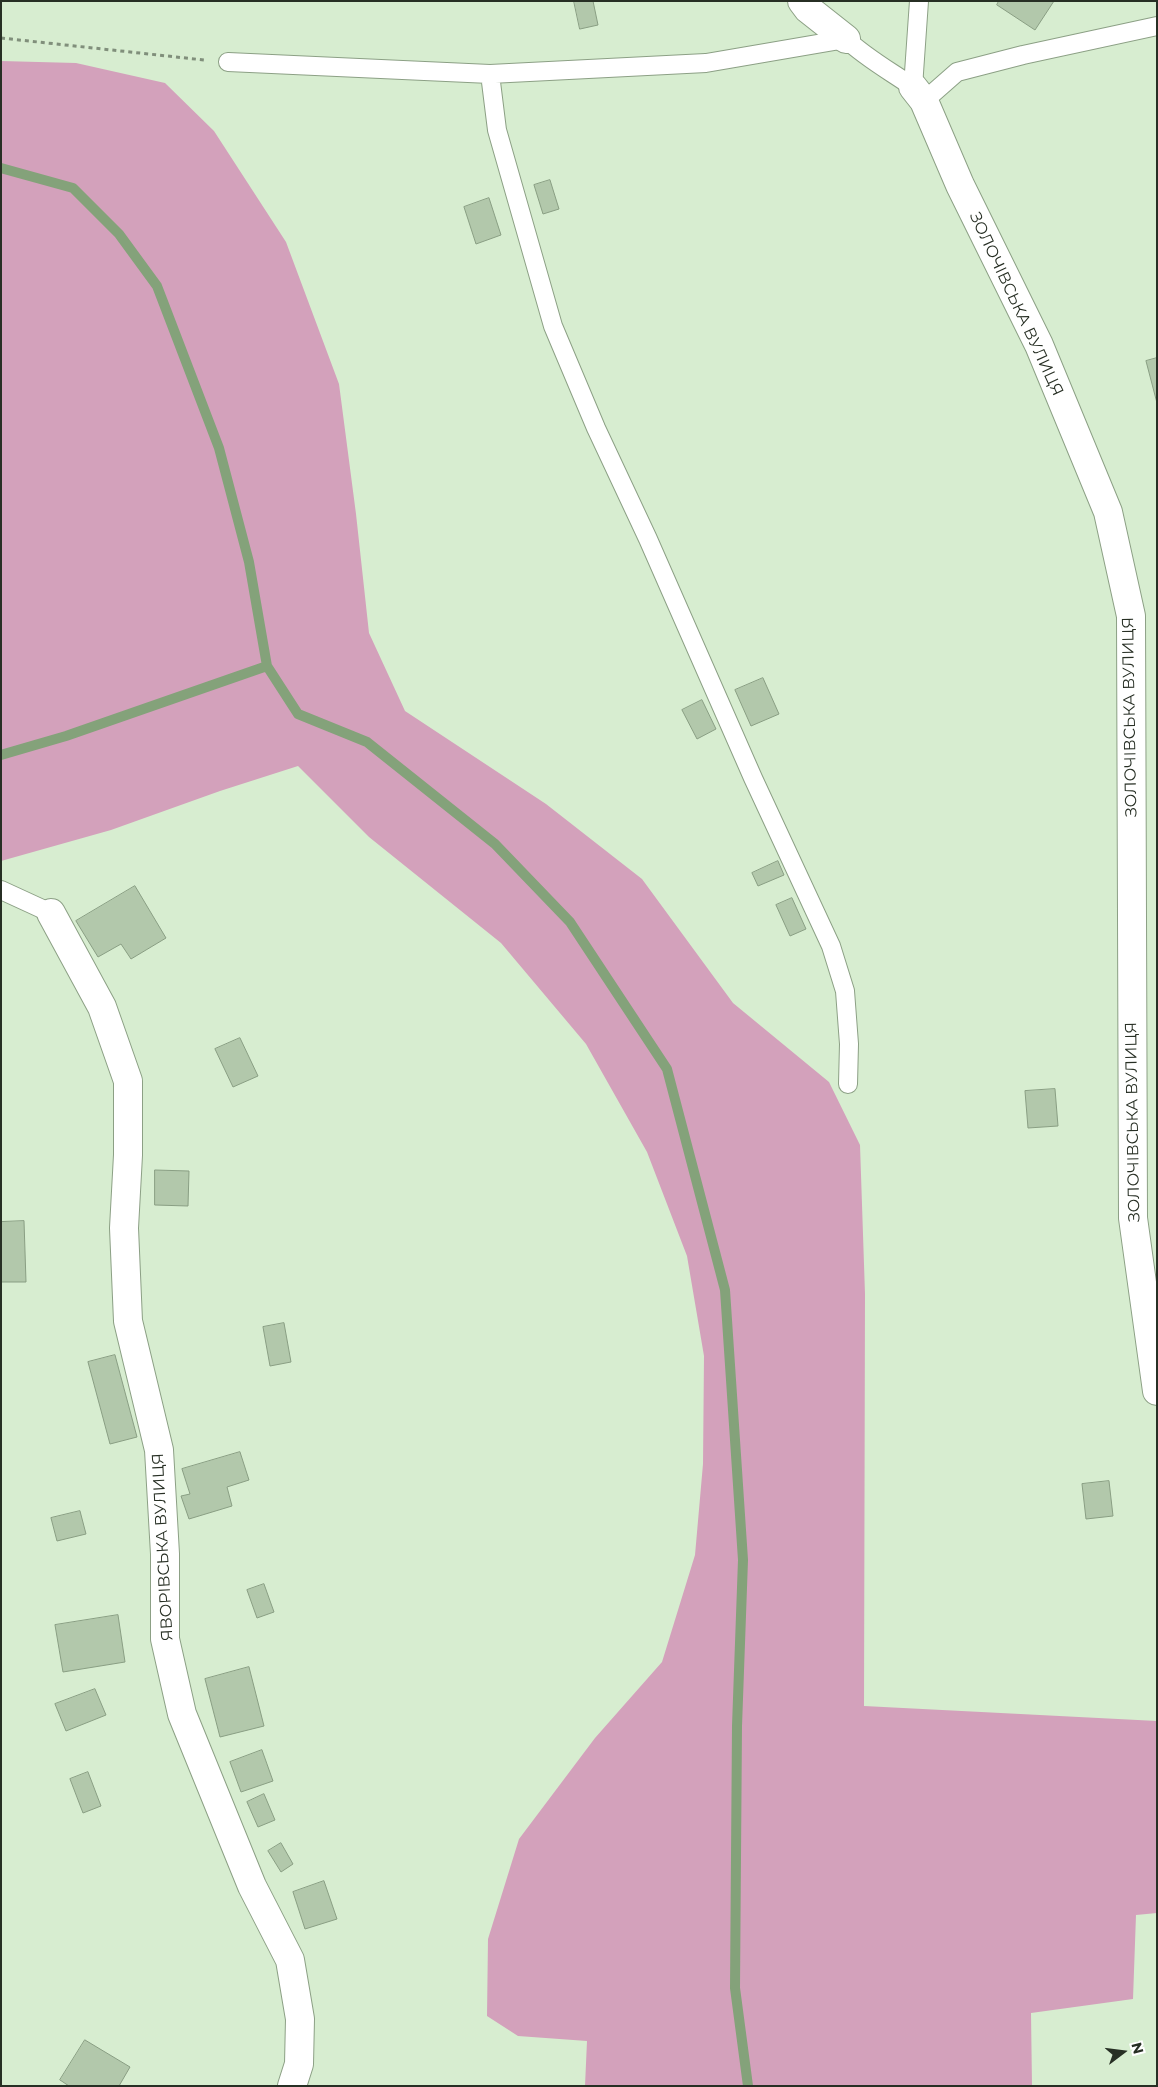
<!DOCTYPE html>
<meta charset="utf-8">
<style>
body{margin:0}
#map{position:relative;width:1158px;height:2087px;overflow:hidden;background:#d7edd0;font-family:Montserrat,sans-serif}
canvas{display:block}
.frame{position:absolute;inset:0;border:2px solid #272f24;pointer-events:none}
.north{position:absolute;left:1098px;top:2027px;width:50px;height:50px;-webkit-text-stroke:4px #fff;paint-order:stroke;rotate:75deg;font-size:14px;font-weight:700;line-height:20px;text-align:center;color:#272f24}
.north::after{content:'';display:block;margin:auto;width:18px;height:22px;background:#272f24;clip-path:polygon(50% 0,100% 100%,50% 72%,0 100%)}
</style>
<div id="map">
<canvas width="1158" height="2087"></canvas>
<div class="frame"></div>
<div class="north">N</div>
</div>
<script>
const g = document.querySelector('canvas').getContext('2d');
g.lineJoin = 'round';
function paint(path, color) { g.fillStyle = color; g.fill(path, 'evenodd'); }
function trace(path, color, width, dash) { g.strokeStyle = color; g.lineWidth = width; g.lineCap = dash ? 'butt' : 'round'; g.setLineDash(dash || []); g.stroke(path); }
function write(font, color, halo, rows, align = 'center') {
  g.font = font + ' Montserrat,sans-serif'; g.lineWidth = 4.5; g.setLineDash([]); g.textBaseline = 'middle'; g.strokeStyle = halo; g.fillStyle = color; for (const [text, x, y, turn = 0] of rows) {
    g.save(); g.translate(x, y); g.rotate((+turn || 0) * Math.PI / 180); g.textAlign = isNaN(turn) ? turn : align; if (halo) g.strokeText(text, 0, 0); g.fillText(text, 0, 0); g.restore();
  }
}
const forest = new Path2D(`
 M1 61 76 63 165 83 214 131 286 242 339 384 356 514 369 633 405 711 546 804 642 879 733 1003 829 1082 860 1145 865 1294 864 1706 1157 1721V1913L1136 1915 1133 1999 1031 2013 1032 2086H585L587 2041 518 2036 487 2016 488 1939 519 1839 595 1738 662 1662 695 1555 703 1464 704 1356 687 1256 647 1152 586 1044 501 943 369 837 298 766 220 791 111 830 1 861Z`);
const stream = new Path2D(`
 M1 168 73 188 119 234 157 286 219 448 249 562 267 666 298 714 367 742 495 844 570 922 667 1069 725 1290 743 1560 737 1726 735 1988 748 2086
 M1 755 66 736 267 666`);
const building = new Path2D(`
 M574 1H593L598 25 580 29Z
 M999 1H1054L1035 30 997 5Z
 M550 180 559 209 543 214 534 185Z
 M489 198 501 235 476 244 464 207Z
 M1157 358V403L1146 361Z
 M763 678 779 714 751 726 735 690Z
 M702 700 716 729 697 739 682 710Z
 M778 861 784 875 758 886 752 873Z
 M135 886 166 938 131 959 121 944 98 957 76 921Z
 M792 898 806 929 790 936 776 905Z
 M240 1038 258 1076 233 1087 215 1049Z
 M1055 1089 1058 1126 1028 1128 1025 1091Z
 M155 1170 189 1171 188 1206 155 1205Z
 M24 1221 26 1282H1V1222Z
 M284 1323 291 1362 270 1366 263 1327Z
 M115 1355 137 1437 110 1444 88 1362Z
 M240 1452 249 1480 227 1487 232 1506 189 1519 181 1496 190 1494 182 1469Z
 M1109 1481 1113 1516 1086 1519 1082 1484Z
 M80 1511 86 1534 57 1541 51 1518Z
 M264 1584 274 1612 257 1618 247 1590Z
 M118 1615 125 1662 63 1672 55 1625Z
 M249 1667 264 1726 220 1737 205 1679Z
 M95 1689 106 1715 66 1731 55 1704Z
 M262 1750 273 1781 241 1792 230 1762Z
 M88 1772 101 1806 83 1813 70 1779Z
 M264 1794 275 1820 258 1827 247 1802Z
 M281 1843 293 1864 281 1872 268 1851Z
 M324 1881 337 1919 305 1929 293 1892Z
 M85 2040 130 2067 119 2086H69L60 2080Z`);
const path = new Path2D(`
 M1 38 204 60`);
const service = new Path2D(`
 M228 62 490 74 706 63 846 39C866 58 890 71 913 87
 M490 74 497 130 553 326 596 428 648 539 753 778 831 946 845 991 849 1044 848 1084
 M913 87 919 1
 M924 101 957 72 1023 55 1157 26
 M1 890 51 913`);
const minor = new Path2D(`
 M802 1 808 9 846 39
 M913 87 924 101 960 185 1039 345 1108 512 1131 616 1133 1218 1157 1391
 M51 913 102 1007 128 1081V1155L124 1228 128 1321 159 1450 165 1554V1639L182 1714 252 1886 290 1960 300 2019 299 2064 292 2086`);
const streetNames = [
 ["ЗОЛОЧІВСЬКА ВУЛИЦЯ",1016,304,65],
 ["ЗОЛОЧІВСЬКА ВУЛИЦЯ",1130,717,-91],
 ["ЗОЛОЧІВСЬКА ВУЛИЦЯ",1133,1122,-91],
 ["ЯВОРІВСЬКА ВУЛИЦЯ",163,1547,-93]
];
paint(forest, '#d3a1bb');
trace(stream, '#84a27a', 10);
paint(building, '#b2c8ab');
trace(building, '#899e83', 1);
trace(service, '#8ca085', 20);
trace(minor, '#8ca085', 30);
trace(path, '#808f7b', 3, [4, 4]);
trace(service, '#fff', 18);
trace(minor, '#fff', 28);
write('16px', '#272f24', '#fff', streetNames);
</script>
